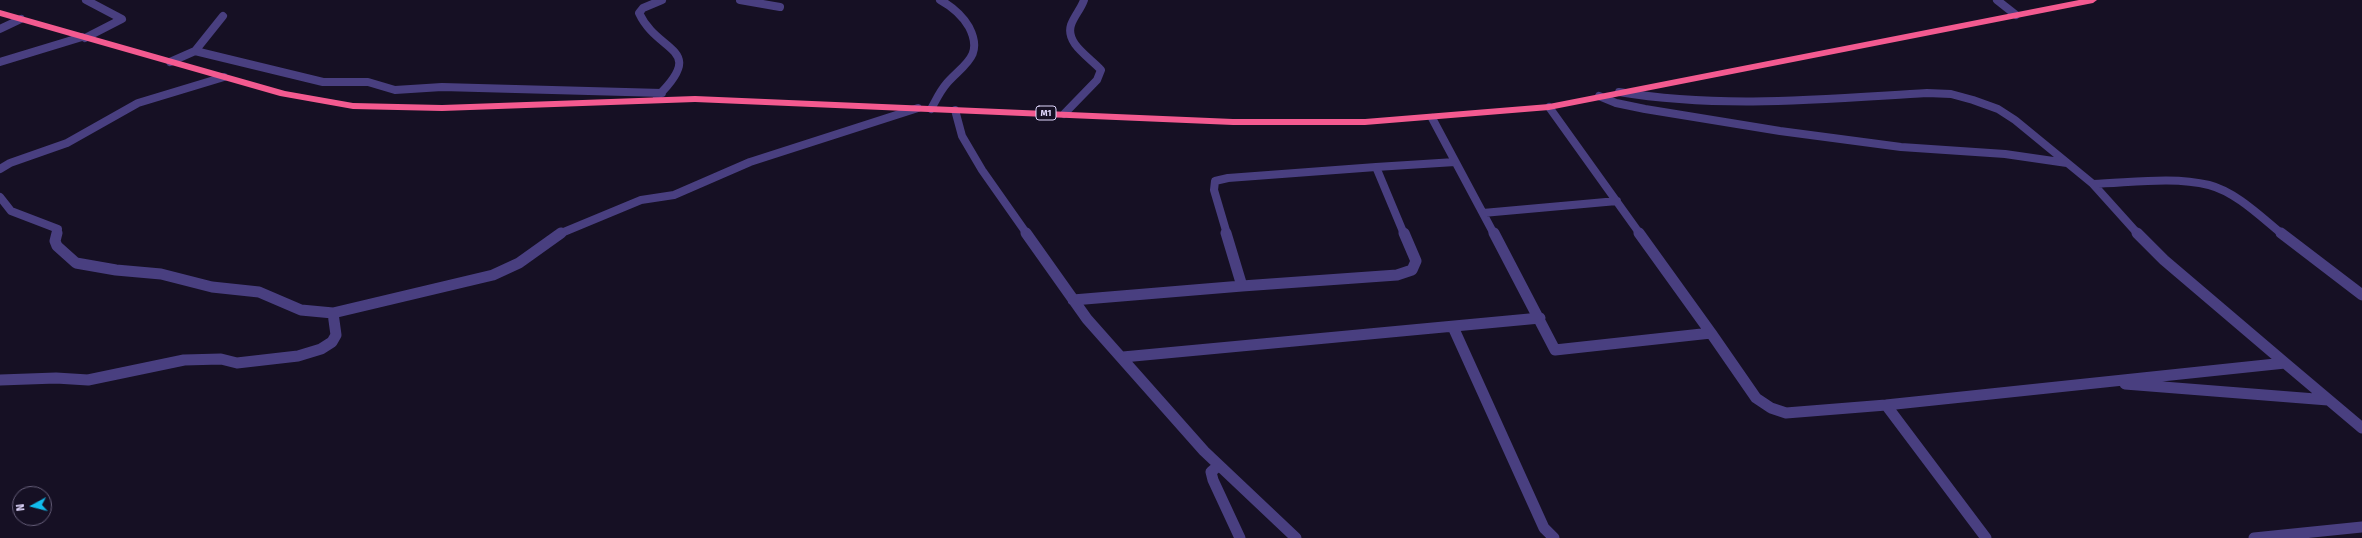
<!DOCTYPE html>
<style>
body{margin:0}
#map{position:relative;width:2362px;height:538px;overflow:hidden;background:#161024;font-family:"Fira Sans",sans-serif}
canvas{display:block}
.north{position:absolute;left:12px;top:486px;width:40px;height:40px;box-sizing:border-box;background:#161024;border:1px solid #665f7a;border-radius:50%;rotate:263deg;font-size:11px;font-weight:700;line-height:16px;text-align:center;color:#dfd6fc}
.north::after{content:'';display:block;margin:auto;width:14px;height:18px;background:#11bcee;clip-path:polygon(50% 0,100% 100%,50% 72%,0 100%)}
</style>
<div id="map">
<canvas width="2362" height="538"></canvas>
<div class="north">N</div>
</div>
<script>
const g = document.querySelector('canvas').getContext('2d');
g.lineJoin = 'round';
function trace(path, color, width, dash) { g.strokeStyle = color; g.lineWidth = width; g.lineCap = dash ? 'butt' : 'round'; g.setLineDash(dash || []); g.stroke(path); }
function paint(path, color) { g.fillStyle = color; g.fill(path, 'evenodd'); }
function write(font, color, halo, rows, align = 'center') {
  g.font = font + ' "Fira Sans",sans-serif'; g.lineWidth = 3; g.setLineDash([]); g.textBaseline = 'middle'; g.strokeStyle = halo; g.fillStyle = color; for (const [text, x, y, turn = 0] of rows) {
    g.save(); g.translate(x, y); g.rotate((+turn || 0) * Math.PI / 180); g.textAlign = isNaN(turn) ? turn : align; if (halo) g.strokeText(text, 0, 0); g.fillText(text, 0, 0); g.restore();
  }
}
const minorFar1 = new Path2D(`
 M740 0 780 7
 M1997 0 2016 15
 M0 29 21 19
 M85 38 122 19 86 0
 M195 51 323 82H368L395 90 442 87 662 93
 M0 62 82 37
 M170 62 195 51 223 16
 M1619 92C1722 109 1824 99 1927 93L1951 94 1973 100 1998 109 2015 120 2093 184 2138 234
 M1599 96 1616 103 1645 109 1780 131 1901 147 2005 154 2067 163
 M657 97C708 47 658 54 639 13L643 8 662 0
 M1549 107 1640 234
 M931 109C936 100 940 91 947 83 964 64 984 56 969 27 962 15 951 6 940 0
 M955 110 962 136 982 170 1027 234
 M1064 114 1097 80 1101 70C1091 58 1065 44 1071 25 1074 16 1081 9 1084 0
 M1432 118 1494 234
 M1376 167 1455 162
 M0 169 10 163 67 143 138 103 224 77
 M2093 184C2130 183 2172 176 2209 185 2236 192 2261 217 2282 234
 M0 197 11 211 58 229 57 234
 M1483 213 1617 201
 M559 234 641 200 674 195 750 162 918 108
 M1227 234 1214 190 1215 181 1228 178 1376 167 1404 234`);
const minor = new Path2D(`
 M57 233 55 241 57 246 76 263 116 270 161 274 212 287 259 292 301 310 333 313 493 275 519 263 561 233
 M1026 233 1087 319 1204 451 1296 538
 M1226 233 1242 286 1397 275 1412 270 1416 261 1404 233
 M1494 233 1555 350 1711 333 1639 233
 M2137 233 2164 260 2285 363
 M2281 233 2362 295
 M1073 300 1242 286
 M1453 327 1544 528 1554 538
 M1711 333 1756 398 1771 408 1786 413 1886 405 2285 363 2362 428
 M1123 357 1540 318
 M0 380 56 378 88 380 184 360 221 359 237 363 298 356 321 349 332 342 336 335 333 313
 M2125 384 2328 400
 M1886 405 1986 538
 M1219 465 1211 472 1213 480 1240 538
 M2254 538 2362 527`);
const highway = new Path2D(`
 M2079 0H2097L2093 3 1549 110 1365 125H1233L695 102 442 111 353 109 280 96 0 16V10L285 91 353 103 442 105 695 96 1233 119H1365L1549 104Z`);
const shields = [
 [1046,113,20]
];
const shieldNames = [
 ["M1",1046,113]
];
trace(minorFar1, '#493f80', 8);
trace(minor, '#493f80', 11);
paint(highway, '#f35a90');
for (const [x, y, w] of shields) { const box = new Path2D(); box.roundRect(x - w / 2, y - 7, w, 14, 3); g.fillStyle = '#161024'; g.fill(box); trace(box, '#dfd6fc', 1); }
write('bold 9px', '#dfd6fc', null, shieldNames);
</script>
